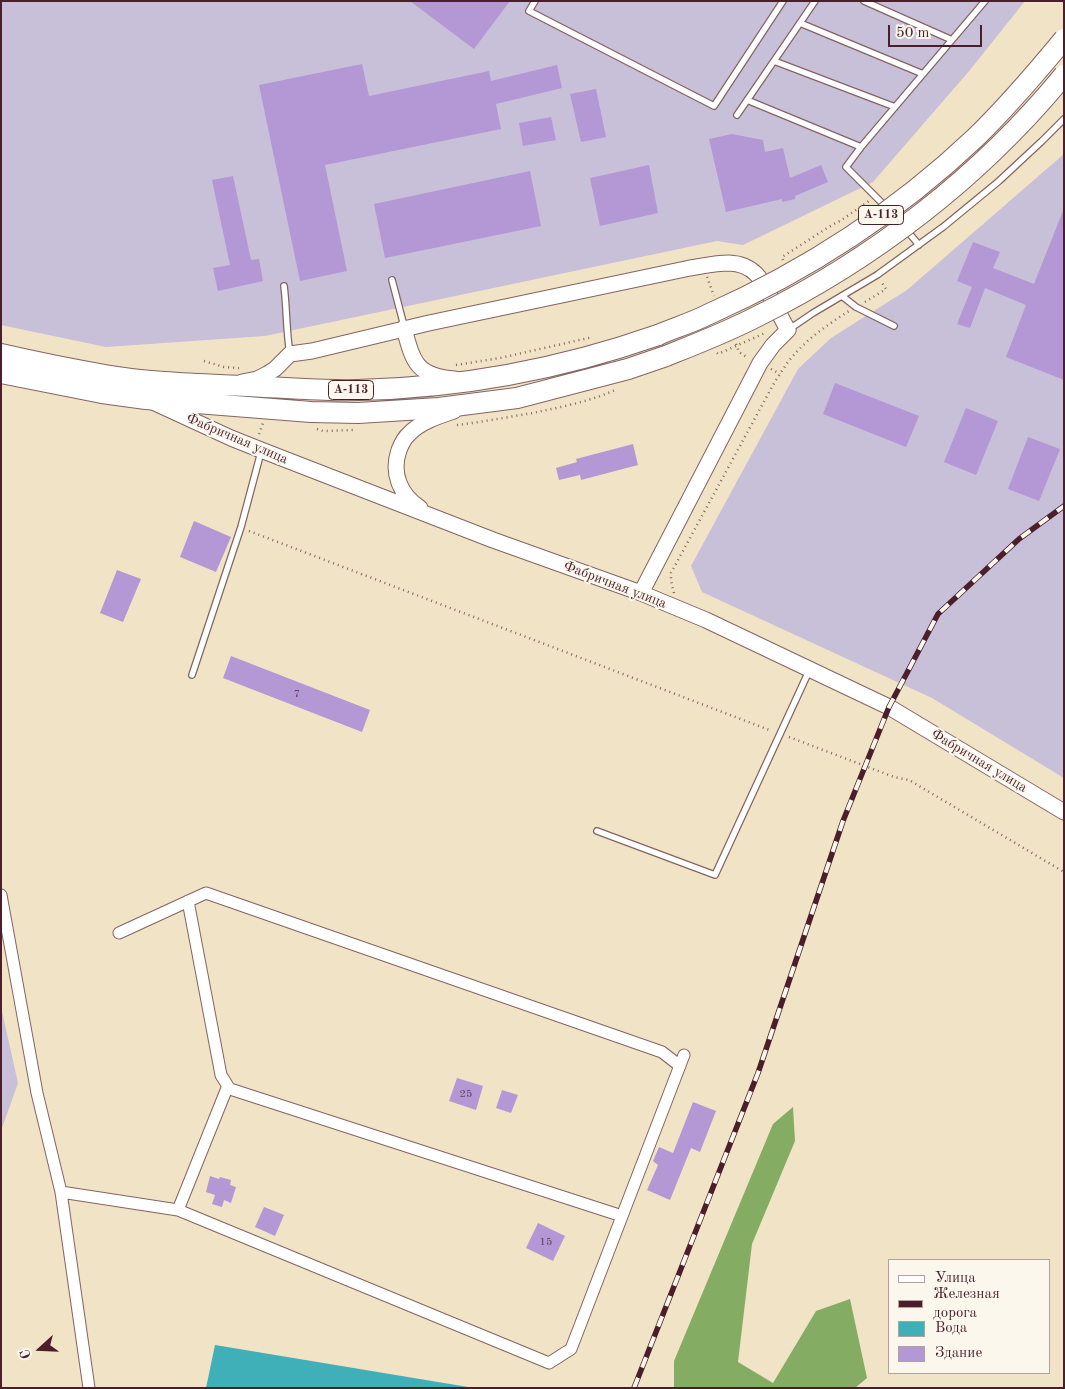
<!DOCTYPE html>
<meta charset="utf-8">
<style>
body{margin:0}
#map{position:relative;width:1065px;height:1389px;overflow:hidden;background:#f1e3c6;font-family:"Old Standard TT",serif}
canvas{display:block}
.frame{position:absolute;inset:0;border:2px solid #4a1f2b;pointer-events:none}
.legend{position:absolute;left:888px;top:1259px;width:162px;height:115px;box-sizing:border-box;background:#fbf7ec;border:1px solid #b4a19f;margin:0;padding:6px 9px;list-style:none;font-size:15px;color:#4a1f2b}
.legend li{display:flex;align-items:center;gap:10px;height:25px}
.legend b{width:25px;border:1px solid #b4a19f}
.north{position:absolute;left:15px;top:1324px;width:50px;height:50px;-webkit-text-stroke:4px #fbf7ec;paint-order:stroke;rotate:250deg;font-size:14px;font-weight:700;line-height:20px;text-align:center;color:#4a1f2b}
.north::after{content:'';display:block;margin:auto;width:18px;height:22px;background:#4a1f2b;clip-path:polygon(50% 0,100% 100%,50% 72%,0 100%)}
.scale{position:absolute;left:888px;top:25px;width:94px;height:22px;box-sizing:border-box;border:2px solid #4a1f2b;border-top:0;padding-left:6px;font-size:15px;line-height:18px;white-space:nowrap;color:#4a1f2b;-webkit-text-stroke:4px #fbf7ec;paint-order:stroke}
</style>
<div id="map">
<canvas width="1065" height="1389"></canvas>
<div class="frame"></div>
<ul class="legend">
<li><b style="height:6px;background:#fff"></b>Улица</li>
<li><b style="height:6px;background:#4a1f2b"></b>Железная дорога</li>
<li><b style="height:14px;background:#3fb0b7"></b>Вода</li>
<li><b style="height:14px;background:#b498d5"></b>Здание</li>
</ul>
<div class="north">С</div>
<div class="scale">50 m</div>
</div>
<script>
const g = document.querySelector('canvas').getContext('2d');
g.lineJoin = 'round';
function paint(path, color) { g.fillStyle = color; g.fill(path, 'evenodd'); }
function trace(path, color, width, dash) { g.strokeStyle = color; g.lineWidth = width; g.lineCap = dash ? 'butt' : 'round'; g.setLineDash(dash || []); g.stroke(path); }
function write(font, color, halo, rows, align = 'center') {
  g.font = font + ' "Old Standard TT",serif'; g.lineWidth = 4; g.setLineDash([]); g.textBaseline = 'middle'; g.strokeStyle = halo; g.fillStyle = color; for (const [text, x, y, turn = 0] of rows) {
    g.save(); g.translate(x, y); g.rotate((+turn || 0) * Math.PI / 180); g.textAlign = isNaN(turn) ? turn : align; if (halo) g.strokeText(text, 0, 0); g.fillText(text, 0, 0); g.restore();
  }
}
const industrial = new Path2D(`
 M1 1H1025L970 70 873 182 743 245 717 241 265 336 106 347 1 325Z
 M1064 154V778L932 698 702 592 691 566 798 369 831 338 907 290Z
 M1 1007 18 1083 1 1131Z`);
const forest = new Path2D(`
 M793 1107 795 1141 752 1244 738 1362 773 1383 816 1311 850 1299 867 1378 855 1388H674V1361L773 1124Z`);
const water = new Path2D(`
 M215 1345 474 1388H206Z`);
const building = new Path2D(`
 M410 1H510L474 49Z
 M362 64 369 96 489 71 491 81 557 65 562 88 496 104 501 129 325 165 347 271 300 281 259 85Z
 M596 89 606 137 581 142 570 94Z
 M551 117 556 140 523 146 519 123Z
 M732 134 763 140 765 152 783 148 790 178 821 165 828 182 795 196V199L782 202V199L726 212 709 139Z
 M649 165 658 213 600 226 590 178Z
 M530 171 541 226 385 258 374 204Z
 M233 176 251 260 259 259 263 281 218 291 213 268 230 265 212 180Z
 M1063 211 1064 212V380L1006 357 1026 305 985 288 970 328 957 324 972 287 957 281 973 242 1000 252 993 268 1034 284Z
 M835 383 919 416 906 447 823 414Z
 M966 408 998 421 976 475 944 462Z
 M1028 437 1060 449 1039 501 1008 489Z
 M633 444 638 465 581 480 580 475 559 480 556 468 577 462 576 459Z
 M194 521 231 537 216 572 180 557Z
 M117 570 141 579 123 622 100 613Z
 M231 656 370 710 362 732 223 678Z
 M457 1078 483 1086 476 1110 449 1101Z
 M502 1090 518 1095 511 1113 496 1108Z
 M693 1102 716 1111 700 1152 691 1148 670 1200 647 1190 658 1165 653 1161 659 1147 673 1153Z
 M210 1176 219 1179 220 1177 231 1180 230 1185 236 1187 231 1203 224 1200 222 1207 212 1204 215 1195 206 1192Z
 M264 1207 284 1215 275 1236 255 1227Z
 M538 1223 565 1236 553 1261 526 1248Z`);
const path = new Path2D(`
 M783 260 782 257 832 225 840 221 869 201
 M707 277 714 296
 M865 302 886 289 882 283
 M736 344 739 352 748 358
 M204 361 224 367 239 368
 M456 365 500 358 593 337
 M771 369 780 374
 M457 425C482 422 508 417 533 413 560 407 589 402 615 390
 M317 429 323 431 354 430
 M259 434 263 423
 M249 531 772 731
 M674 593 671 581V573L773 385C778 377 783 369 788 362 805 340 827 325 849 311
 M789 737 894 777 909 780 1064 872`);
const lane = new Path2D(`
 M535 1 529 11 714 106 783 1
 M864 1 952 40
 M800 23 923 74
 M774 61 895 107
 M747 100 861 147 985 1
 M737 115 815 1
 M861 147 846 167 893 214 919 245
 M392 280 404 326
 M284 286C287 309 286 331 290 354
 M842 296 856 307 894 326
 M788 330 813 313 877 275 943 227 999 181 1042 141 1064 119
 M192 675 241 527 261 452
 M597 831 715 875 809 671`);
const street = new Path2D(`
 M1 895 37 1093 61 1192 89 1388
 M188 901 221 1075 229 1088
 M119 933 206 893 662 1052 680 1066
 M61 1192 178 1210 549 1363 571 1349 684 1055
 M178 1210 227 1088 622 1216`);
const secondary = new Path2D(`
 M404 328C413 362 416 376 455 379
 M242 382 257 379 267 374 275 369 290 354 312 351 429 323 690 268C703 266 716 263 729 263 756 264 763 282 773 302 778 312 783 321 788 330L773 345 760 363 641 593
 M155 403 231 438 261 450 493 540 641 593 706 620 889 707 1064 812
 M420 508C400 495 391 473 399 450 401 445 404 438 409 434 420 422 439 416 454 411`);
const highway = new Path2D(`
 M1 354C36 362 70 369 105 375 157 384 211 384 264 387 295 388 326 391 358 390 461 388 561 369 658 335
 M1 373 102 393 146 399 311 412 358 413 439 408 517 398 628 369 666 356`);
const rail = new Path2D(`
 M634 1388 758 1073 843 821 889 707 938 614 1019 539 1064 506`);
const pathBridge = new Path2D(`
 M717 353 718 354 765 333`);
const highwayBridge = new Path2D(`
 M658 335C674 328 691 323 707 315 806 271 897 212 975 138 1007 107 1036 73 1064 39
 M666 356C696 344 727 332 756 317 874 259 981 176 1064 75`);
const numberNames = [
 ["7",297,694],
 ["25",466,1094],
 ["15",546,1242]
];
const shields = [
 [881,215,45],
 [351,390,45]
];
const shieldNames = [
 ["А-113",881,215],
 ["А-113",351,390]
];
const streetNames = [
 ["Фабричная улица",237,439,23],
 ["Фабричная улица",615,585,21],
 ["Фабричная улица",979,761,31]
];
paint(industrial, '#c8bfd8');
paint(forest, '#85ac63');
paint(water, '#3fb0b7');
paint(building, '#b498d5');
trace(lane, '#846461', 8);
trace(street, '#846461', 13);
trace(secondary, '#846461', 17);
trace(highway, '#846461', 22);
trace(path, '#846461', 2.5, [1, 4]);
trace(lane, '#fff', 5.5);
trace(street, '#fff', 11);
trace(secondary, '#fff', 15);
trace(highway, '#fff', 20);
trace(rail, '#4a1f2b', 5.5);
trace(rail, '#fbf7ec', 4, [11]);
trace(highwayBridge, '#846461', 22, []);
trace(pathBridge, '#846461', 2.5, [1, 4]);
trace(highwayBridge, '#fff', 20);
write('11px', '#643d56', null, numberNames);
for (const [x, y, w] of shields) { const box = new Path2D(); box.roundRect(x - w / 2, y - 9.5, w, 19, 4); g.fillStyle = '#fbf7ec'; g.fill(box); trace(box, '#4a1f2b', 1); }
write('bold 12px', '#4a1f2b', null, shieldNames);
write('14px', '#4a1f2b', '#fbf7ec', streetNames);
</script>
